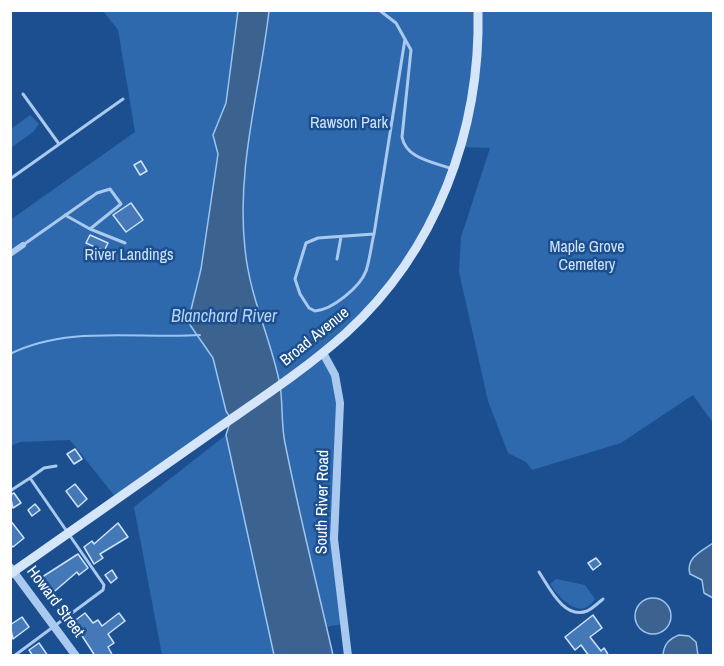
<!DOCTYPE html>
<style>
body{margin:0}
#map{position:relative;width:724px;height:666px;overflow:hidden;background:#1b4f8f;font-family:"Archivo Narrow",sans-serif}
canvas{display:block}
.frame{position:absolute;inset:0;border:12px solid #fff;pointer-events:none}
</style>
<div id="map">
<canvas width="724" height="666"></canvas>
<div class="frame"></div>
</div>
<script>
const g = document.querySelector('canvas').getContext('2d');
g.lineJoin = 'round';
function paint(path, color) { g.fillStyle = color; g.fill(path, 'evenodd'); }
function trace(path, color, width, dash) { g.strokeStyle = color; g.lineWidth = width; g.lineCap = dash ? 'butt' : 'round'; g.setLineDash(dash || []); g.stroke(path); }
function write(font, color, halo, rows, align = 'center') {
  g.font = font + ' "Archivo Narrow",sans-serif'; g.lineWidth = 5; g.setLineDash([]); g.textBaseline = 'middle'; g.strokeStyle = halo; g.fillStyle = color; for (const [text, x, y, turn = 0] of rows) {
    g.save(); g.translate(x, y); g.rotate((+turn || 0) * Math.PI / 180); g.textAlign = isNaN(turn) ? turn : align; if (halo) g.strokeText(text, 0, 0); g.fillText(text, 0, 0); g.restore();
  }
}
const green = new Path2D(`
 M103 11H713V423L693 395 621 443 532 470 526 462 508 453 488 401 459 272 461 237 490 148 461 147 428 228 390 286 323 353 335 375 340 403 334 539 343 624 298 632 245 409 117 499 70 440 20 442 11 446 10 220 135 132 118 30Z
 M30 115 39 124 34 131 11 148V129Z
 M226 435 274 655H162L134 507Z
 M556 579 585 585 595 599C581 622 559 598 550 584Z`);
const water = new Path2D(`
 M238 11H269C260 90 236 168 245 249 250 299 271 338 280 385 283 404 281 424 285 443 299 514 317 585 333 655H274L226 435 231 419 226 411 213 358 188 322 201 269 218 154 213 135 226 103Z
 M713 543V598L704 593 702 580 690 574C685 558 702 551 713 543Z
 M635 616a18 18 0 1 1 36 0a18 18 0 1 1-36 0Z
 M679 635 689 636 696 642 698 655H663C664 644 669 639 679 635Z`);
const stream = new Path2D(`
 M10 354C67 325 138 339 200 335`);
const building = new Path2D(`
 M141 161 147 171 140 175 134 165Z
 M131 203 143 220 126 232 113 215Z
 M90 235 108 243 104 251 86 243Z
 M75 449 82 459 74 464 67 454Z
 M75 484 87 499 78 507 66 491Z
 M14 493 21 503 13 508 10 495Z
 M35 504 40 510 32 516 28 510Z
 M10 520 24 538 13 547 10 544Z
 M118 523 128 537 100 554 103 558 94 564 84 547 92 541 94 544Z
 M78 554 88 568 79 575 77 572 49 596 39 579Z
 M596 558 601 564 593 570 588 563Z
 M112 570 117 578 111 583 105 575Z
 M85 613 93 623 98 620 102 626 119 613 125 621 108 634 114 643 108 647 113 656H95L90 648 73 622Z
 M593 615 602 628 590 637 601 651 604 648 609 656H589L581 645 575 650 565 637Z
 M22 617 29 627 13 639 10 625Z
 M39 643 48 656H33L29 650Z`);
const service = new Path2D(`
 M379 10 396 23 411 50 402 137C406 159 434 162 452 169
 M23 94 59 144
 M10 179 123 99
 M65 215 90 229 125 243
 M374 234 318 238 306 243 295 279 300 294 309 308 315 311C332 310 360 287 366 271 370 259 371 246 374 234L405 39
 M23 245 97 193 110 189 121 204 90 229
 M337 259 341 237
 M30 478 44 468 56 466
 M10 491 30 478 104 585 103 590 14 656
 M539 572C549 587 564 620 587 611 592 609 598 603 603 599`);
const minor = new Path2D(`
 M10 254 23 245`);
const tertiary = new Path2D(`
 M323 353 335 375 340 403 334 539 348 656
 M10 567 76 656`);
const secondary = new Path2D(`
 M10 574C77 527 144 480 211 433 257 401 305 370 346 333 436 251 481 131 478 10`);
const parkNames = [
 ["Rawson Park",349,124],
 ["Maple Grove",587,248],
 ["Cemetery",587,266],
 ["River Landings",129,256]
];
const streetNames = [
 ["Broad Avenue",315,337,-39],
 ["South River Road",323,502,-89],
 ["Howard Street",55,602,53]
];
const waterNames = [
 ["Blanchard River",224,317]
];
paint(green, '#2e69ad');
paint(water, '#3c6290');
trace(water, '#9cc4f0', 1.5);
trace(stream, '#9cc4f0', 2);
paint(building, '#4478b7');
trace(building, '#cfe3fa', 1.5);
trace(service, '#a9c9ee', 3);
trace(minor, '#a9c9ee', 6);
trace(tertiary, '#a9c9ee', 8);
trace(secondary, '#d6e6fa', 9);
write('16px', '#cfe3fa', '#1b4f8f', parkNames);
write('16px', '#fff', '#1b4f8f', streetNames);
write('italic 18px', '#b5d3f5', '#1b4f8f', waterNames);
</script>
